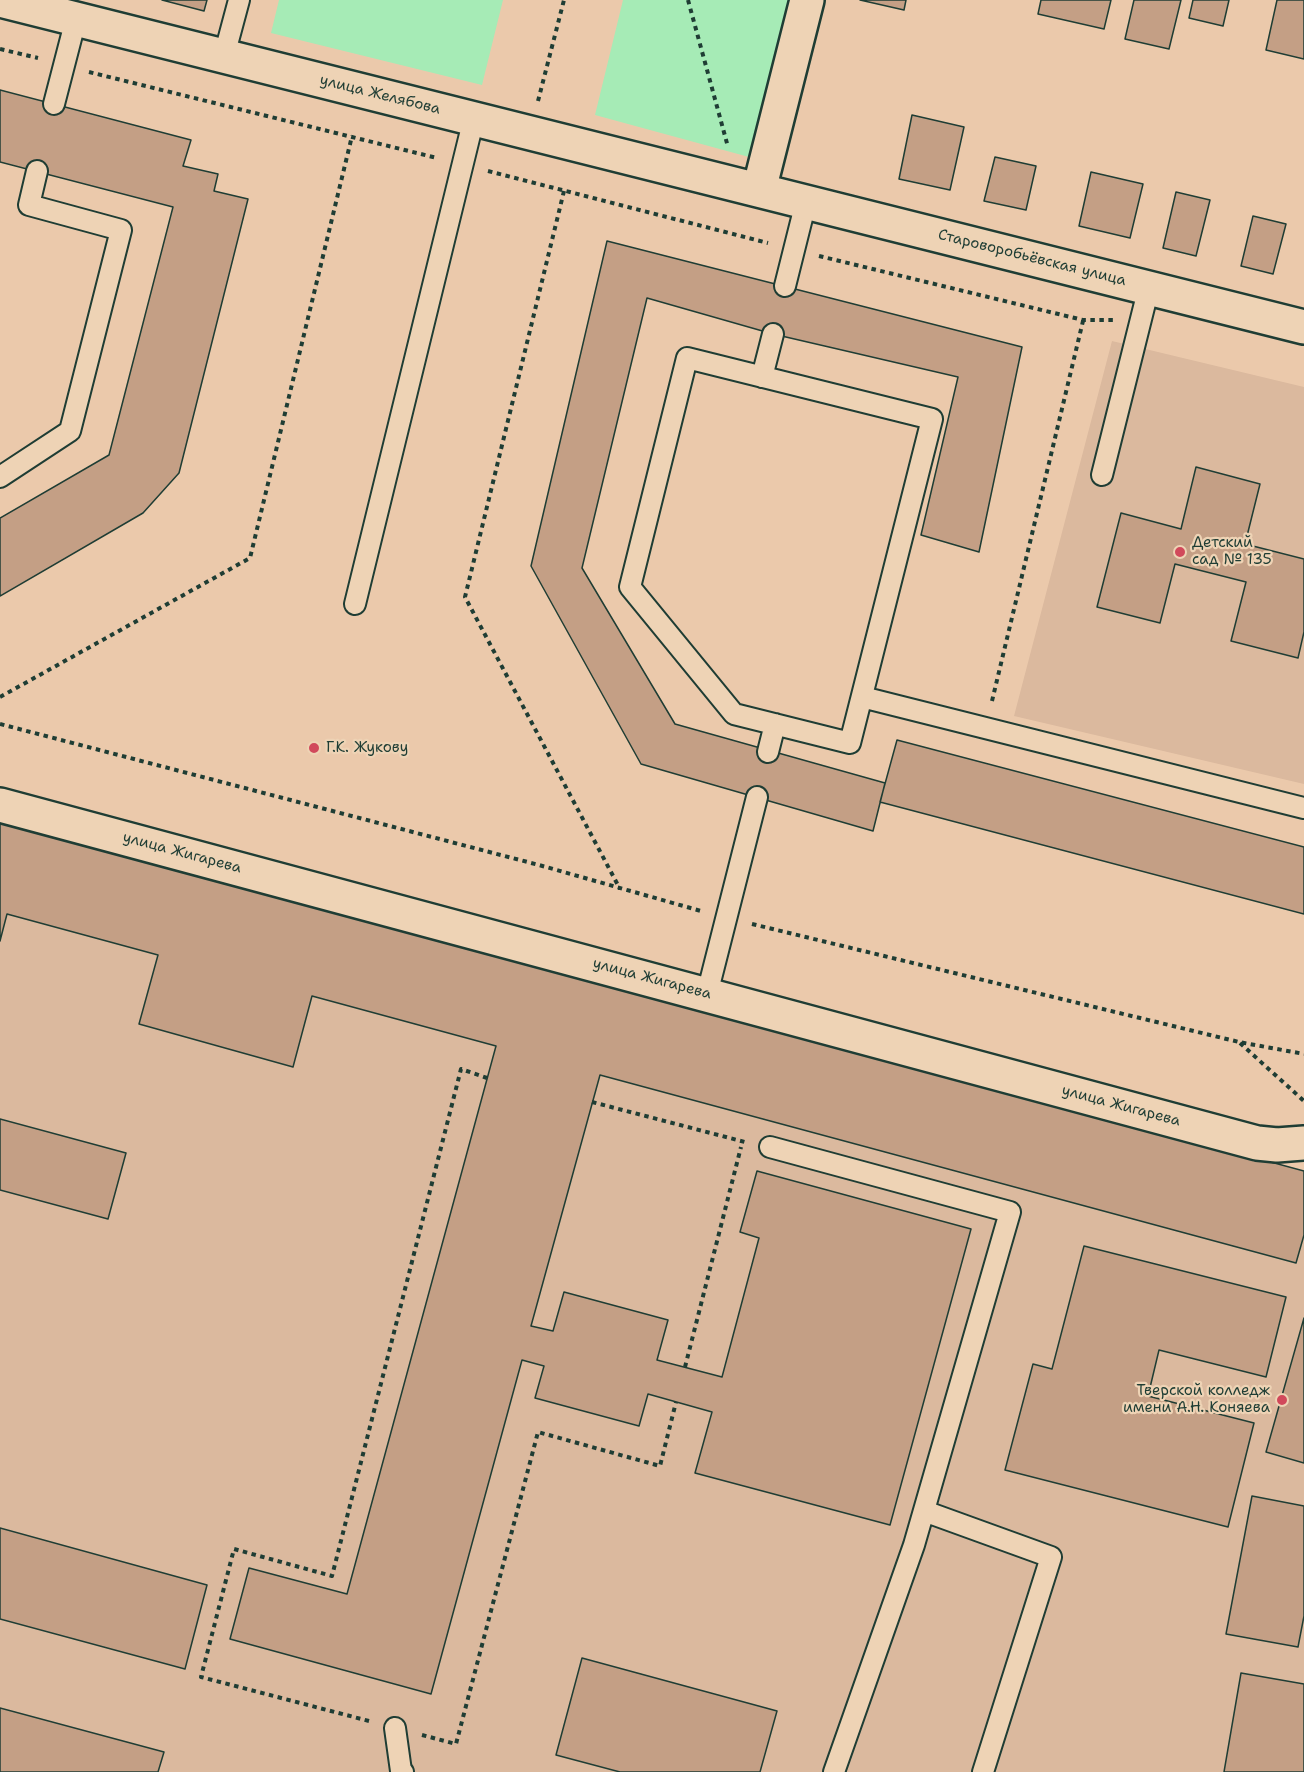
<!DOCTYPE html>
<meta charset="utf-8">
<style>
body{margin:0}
canvas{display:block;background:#ebc9ab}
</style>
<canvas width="1304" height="1772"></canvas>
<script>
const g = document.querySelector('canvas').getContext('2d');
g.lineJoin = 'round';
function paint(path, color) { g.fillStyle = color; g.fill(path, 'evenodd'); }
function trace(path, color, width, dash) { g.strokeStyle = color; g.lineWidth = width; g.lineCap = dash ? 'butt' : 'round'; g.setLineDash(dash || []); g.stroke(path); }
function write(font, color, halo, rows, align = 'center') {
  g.font = font + ' "Shantell Sans",sans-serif'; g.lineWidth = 4.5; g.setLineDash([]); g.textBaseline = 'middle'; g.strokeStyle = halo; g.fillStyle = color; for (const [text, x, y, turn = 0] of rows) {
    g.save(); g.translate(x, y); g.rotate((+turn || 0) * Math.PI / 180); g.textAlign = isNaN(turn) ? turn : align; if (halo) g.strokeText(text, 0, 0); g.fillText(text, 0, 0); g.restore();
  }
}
const built = new Path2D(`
 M1112 341 1304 387V784L1014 716Z
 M0 818 1304 1171V1772H0Z`);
const green = new Path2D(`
 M279 0H503L482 85 271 33Z
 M623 0H799L760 160 595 115Z`);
const building = new Path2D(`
 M162 0H207L204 11Z
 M860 0H906L904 10Z
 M1041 0H1111L1104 29 1038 14Z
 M1134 0H1181L1169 49 1125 39Z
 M1193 0H1229L1223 26 1189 18Z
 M1277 0H1304V59L1266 50Z
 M0 90 191 140 183 166 218 174 214 191 248 199 179 473 143 513 0 596V518L109 455 173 207 0 162Z
 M912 115 964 127 950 190 899 179Z
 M995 157 1036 166 1026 210 984 201Z
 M1091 172 1143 184 1130 238 1079 226Z
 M1176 192 1210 200 1196 256 1163 248Z
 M1253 216 1286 224 1273 274 1241 266Z
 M607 241 1022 347 979 552 921 535 958 377 773 334 647 298 582 568 675 724 885 783 873 831 641 764 531 566Z
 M1196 467 1260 484 1245 544 1304 559V632L1298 658 1231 641 1246 582 1175 564 1160 623 1097 607 1121 513 1181 529Z
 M897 740 1304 847V914L880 802Z
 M0 818 1304 1171V1235L1296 1263 600 1075 531 1326 553 1331 564 1292 668 1320 657 1360 722 1377 759 1238 740 1232 757 1171 971 1229 890 1525 695 1473 712 1412 648 1394 639 1426 535 1398 544 1366 522 1360 431 1694 230 1639 249 1568 347 1594 496 1046 312 996 293 1067 139 1024 158 955 7 914 0 941Z
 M0 1119 126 1153 108 1219 0 1190Z
 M1084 1246 1286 1297 1266 1377 1159 1350 1148 1396 1254 1423 1228 1527 1005 1470 1033 1364 1052 1369Z
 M1304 1318V1463L1266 1452Z
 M1252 1496 1304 1506V1616L1298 1647 1226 1634Z
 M0 1528 207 1585 185 1669 0 1619Z
 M582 1658 777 1711 760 1772H620L556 1755Z
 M1241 1673 1304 1684V1772H1224Z
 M0 1708 164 1752 158 1772H0Z`);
const path = new Path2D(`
 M688 0 728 147
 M0 49 38 58
 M89 72 437 158
 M538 101 564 0
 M488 171 768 243
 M564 191 465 597 620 889
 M819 256 1083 320H1113
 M0 697 250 558 352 136
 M992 701 1083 321
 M0 724 539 865 701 911
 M752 924 1239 1042 1304 1054
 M1240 1043 1304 1101
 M592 1102 745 1142
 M685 1367 741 1147
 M369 1721 201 1677 234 1549 332 1576 461 1069 487 1078
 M422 1735 456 1744 538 1432 660 1466 676 1402`);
const service = new Path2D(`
 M224 56 239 0
 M54 104 76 19
 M785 286 806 202
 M687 358 932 419 850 743 734 714 630 587Z
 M762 377 773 334
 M1102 475 1149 287
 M0 477 70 431 121 230 29 205 37 171
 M355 604 474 118
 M862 697 1304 808
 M768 752 775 724
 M707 994 757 797
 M770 1147 1010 1212 914 1545 834 1772
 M924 1511 1051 1557 983 1772
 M395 1728 401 1771 403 1772`);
const minor = new Path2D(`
 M0 0 1304 327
 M759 190 807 0
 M0 805 1257 1143 1277 1145 1304 1143`);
const markers = [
 [1180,552,6,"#d1495b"],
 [314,748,6,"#d1495b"],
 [1282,1400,6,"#d1495b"]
];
const streetNames = [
 ["улица Желябова",380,95,14],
 ["Староворобьёвская улица",1032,258,14],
 ["улица Жигарева",182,853,15],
 ["улица Жигарева",652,979,15],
 ["улица Жигарева",1121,1106,15]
];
const poiNames = [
 ["Детский",1192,543],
 ["сад № 135",1192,560],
 ["Г.К. Жукову",326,748],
 ["Тверской колледж",1270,1391,"right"],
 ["имени А.Н. Коняева",1270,1408,"right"]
];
paint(built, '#dbb99e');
paint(green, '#a6ebb6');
paint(building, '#c49f85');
trace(building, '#1f3d34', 1.5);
trace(service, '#1f3d34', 24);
trace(minor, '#1f3d34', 38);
trace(path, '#1f3d34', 4, [4.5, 4.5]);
trace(service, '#eed3b5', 20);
trace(minor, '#eed3b5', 33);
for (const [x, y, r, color] of markers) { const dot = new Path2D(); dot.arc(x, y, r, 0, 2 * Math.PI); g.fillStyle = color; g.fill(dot); trace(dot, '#eed3b5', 2); }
write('15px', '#1f3d34', '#eed3b5', streetNames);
write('15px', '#1f3d34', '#eed3b5', poiNames, 'left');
</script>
